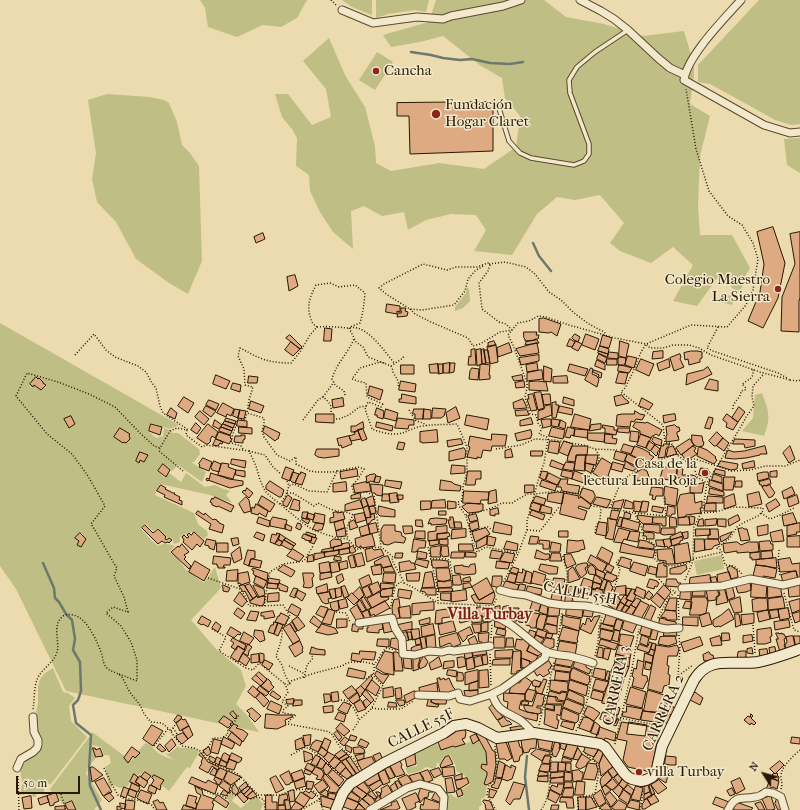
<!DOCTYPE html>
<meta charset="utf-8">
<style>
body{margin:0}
#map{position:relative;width:800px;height:810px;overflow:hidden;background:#ebdbaf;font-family:"IM FELL French Canon",serif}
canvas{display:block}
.north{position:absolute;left:744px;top:754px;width:40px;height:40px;-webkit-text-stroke:3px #f2e8cb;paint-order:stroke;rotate:307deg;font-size:11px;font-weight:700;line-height:16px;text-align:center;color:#291803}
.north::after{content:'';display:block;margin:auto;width:14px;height:18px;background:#291803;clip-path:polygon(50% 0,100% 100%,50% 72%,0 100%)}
.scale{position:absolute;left:16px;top:776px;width:64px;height:18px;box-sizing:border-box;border:2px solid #291803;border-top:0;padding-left:5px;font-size:12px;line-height:14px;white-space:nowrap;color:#291803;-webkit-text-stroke:3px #f2e8cb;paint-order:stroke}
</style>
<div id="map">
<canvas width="800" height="810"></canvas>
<div class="north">N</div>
<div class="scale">50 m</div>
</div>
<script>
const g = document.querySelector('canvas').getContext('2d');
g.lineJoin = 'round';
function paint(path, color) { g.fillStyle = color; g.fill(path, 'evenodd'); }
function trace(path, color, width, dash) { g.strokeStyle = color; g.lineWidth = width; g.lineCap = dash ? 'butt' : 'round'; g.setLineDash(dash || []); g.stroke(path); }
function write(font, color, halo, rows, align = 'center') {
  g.font = font + ' "IM FELL French Canon",serif'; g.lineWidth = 3; g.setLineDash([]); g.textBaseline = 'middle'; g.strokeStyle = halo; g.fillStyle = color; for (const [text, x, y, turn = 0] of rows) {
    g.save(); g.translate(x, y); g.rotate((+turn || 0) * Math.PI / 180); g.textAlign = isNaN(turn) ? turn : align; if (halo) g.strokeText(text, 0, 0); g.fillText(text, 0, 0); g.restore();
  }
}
const green = new Path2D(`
 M200 0H307L297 18 281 27 263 25 237 37 208 27 205 8Z
 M342 0H372V15L352 7Z
 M376 0H429L426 12 415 10 388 14 376 18Z
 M436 0H544L566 17 604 24 643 36 684 31 694 65V75L690 104 710 116 700 156 698 206 700 235H732L750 268 741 283 746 280 732 305 713 300 737 293 720 274 697 306 673 301 693 265 673 247 651 263 620 251 610 243 624 223 600 195 575 200 557 197 537 214 512 255 474 251 486 230 476 215 451 214 426 220 408 230 404 212 382 216 364 206 351 211 353 249 333 232 320 212 310 191 309 175 296 166 297 138 292 129 282 117 275 94H288L312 125 331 117 326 89 303 61 329 38 345 75 365 107 375 146 376 163 391 171 439 163 484 169 516 147 520 116 505 98 502 78 481 66 443 36 420 42 391 47 383 35 429 22Z
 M759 0H800V124L791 125 775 120 750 106 710 84 698 82V65Z
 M377 52 393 62 375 90 359 80Z
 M107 94 150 97 164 100 169 103 177 122 182 145 190 153 199 166 202 261 188 294 169 283 136 259 116 222 97 202 92 179 96 153 88 100Z
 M800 138V173L787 165 784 139Z
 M467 287 469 289 470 301 463 308 455 311V307L466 293Z
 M0 323 179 425 170 429 151 423 148 431 156 438 163 436 164 428 172 431V433H178L199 449 200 454 194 462H191L206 472 202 482 178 465 172 471 162 464 157 471 165 478 169 473 181 482 186 473 205 487 215 485 224 489 230 491 226 495 232 503 210 495 160 484 155 495 194 513 198 524 207 531 208 535 204 539 193 531 180 537V542L174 544 172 538 166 537 158 528 153 531 145 523 141 528 151 540 158 546C163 543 169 544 175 546L169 552 178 559 186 570 204 583 215 567 221 588 191 620 216 649 241 670 246 686 236 704 246 714 259 732 66 691 16 589 0 566Z
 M762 393C769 412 771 417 764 436L742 431 753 418 755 395Z
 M722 555 724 569 697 575 694 561Z
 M53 668 63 692 68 693 75 698 69 706 71 721 87 737 51 784 46 783 44 786V794L40 792 37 793 36 797H33L31 793 20 795C23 783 22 781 20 769 26 758 36 756 43 746L42 737 38 731 35 716 38 704V687L40 679 45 673Z
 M92 732 131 761 145 743C152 744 153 749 158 753 163 756 169 758 174 760L164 753 168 754 175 749 177 746 180 748H194L199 752 190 768 187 767 169 791 143 771V773L132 777 128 786 120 788 113 785 111 788 109 786 105 767 111 763 109 755H104L101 747 92 745 96 758 87 768 86 773 102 800 94 810H77L72 800 62 804 56 792 52 793 50 789 89 737 91 741Z
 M479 740 486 752 487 765 482 764 481 768 487 772V775L484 784 487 785 485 797 481 799V801L482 804V805L479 807V810H445L447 795 451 794C456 799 458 798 464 796L461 790 470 784C467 777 465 774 457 772L455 764 450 755 445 756 439 764 437 762 436 769 426 767 420 771 408 774 405 768 417 766 416 754 429 744 430 747 436 743 441 750 453 746 455 747 472 741 473 743Z
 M231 793 235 796 232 801 241 808 251 799 258 798 263 804 261 810H227L230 803 226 797Z`);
const stream = new Path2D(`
 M411 52 431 55 443 58 460 60 472 59 490 63 510 64 523 62
 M533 243 539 256 551 271
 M43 563 54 588 55 598 59 602 66 614 72 620 75 639 73 650 80 662 81 691 78 700 73 705 76 723 91 735 89 770 90 786 101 810
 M527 756 525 777 529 810`);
const building = new Path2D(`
 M493 102V151L410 154 409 116H397V103Z
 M773 227 785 263 778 298 763 328 748 321 760 292 764 264 757 232Z
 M800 232V298L799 301V332L781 331 782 297 795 264 790 234Z
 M263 233 265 239 256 243 254 237Z
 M295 275 298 286 289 291 287 277Z
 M387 304 400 306V312L397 311V314L386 312Z
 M401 308H406L405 311 408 312 407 316 397 317 398 313H401Z
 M544 318 561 324 557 336 551 332 549 333 539 332V319Z
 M325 328 332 329 331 341H324Z
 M524 332H537L536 335H539L538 339H535V340L525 341V339L524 338Z
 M575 334 580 337 578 342 574 340 572 338Z
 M586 334 599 339 595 350 582 345Z
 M290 335 302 347 300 349 286 338Z
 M603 335 612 338 609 348 600 346Z
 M570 339 575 342 572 347 567 346Z
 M537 340 539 343 525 345 526 342Z
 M494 341 496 345 488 347V343Z
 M576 341 582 344 578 351 572 348Z
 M620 341 629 344 626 358 619 356Z
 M291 342 300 349 293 356 285 350Z
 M509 343 512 352 498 357 497 348Z
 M537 343 539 353 520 356 516 349Z
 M496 345 498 362 490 364 487 347Z
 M600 346 609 349 608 354 598 351Z
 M475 349 476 365H468L469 356 471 357V350Z
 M481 349 482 364 477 366 476 350Z
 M484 349 486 363 482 364 481 350Z
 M484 350H488L490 363H486Z
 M599 351 608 354 607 357 598 353Z
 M663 351V358L652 359 653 352Z
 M691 351H698L702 352V358L700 359V362L689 365 688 359 685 360 684 353Z
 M609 352 618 353V359L608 358Z
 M599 354 607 358 605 363 597 359Z
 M680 354 681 357 680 359 684 367 674 371 670 358Z
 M539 355V361L521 365 519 358Z
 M628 356 637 358 634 368 625 365Z
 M619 357 626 358 625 365H618V360Z
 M607 359H617V365H607Z
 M641 359 654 364 649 376 636 370Z
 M669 359 670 367 659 371 657 364Z
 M597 360 605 364V370L595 366Z
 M450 363 449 373H443V364Z
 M450 363H455L454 372 450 373Z
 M537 363 538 370 527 372 526 365Z
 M438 364 439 373H430L429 365Z
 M438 364H443V373L439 374Z
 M482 364 490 365 489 375H490V379L479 380 480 365Z
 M570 364 588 369 585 376 568 371Z
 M401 365H414V374H401Z
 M619 365 625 366 632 368 629 373 618 371Z
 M544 366 552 369 551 382 544 381Z
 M708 367 712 374 704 378 686 385 687 374 703 370Z
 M472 368 479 369 478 380 469 379 470 371Z
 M591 368 593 369 592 374 597 376V377L599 379 597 387 585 380Z
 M542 370 543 379 527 381V373Z
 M594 370 602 373 601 378 598 377 599 375 593 372Z
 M619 372 628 373 625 384 616 383Z
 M216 375 230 381 226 389 213 384Z
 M522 375 523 380 514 381 512 377Z
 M249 376 258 377 257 383H248Z
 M567 376 568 383H553V377Z
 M36 377 38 379 39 378 43 382V383L46 385 41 390 34 385 33 387 30 384Z
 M710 379 718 381V391L705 389Z
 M401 381 416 384 415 392 399 390Z
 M524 381 525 387 516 388 515 383Z
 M538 381 546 382 548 391 529 390V382Z
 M233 383 241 385 240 392 231 389Z
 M370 386 383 390 380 400 368 395Z
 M541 392 544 408 538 410 534 393Z
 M402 394 416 397V404L399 402V399H401Z
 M533 394 537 410 531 411 527 399H529L528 395Z
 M547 394H550L551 404 544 405 542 395Z
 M622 395 624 398 628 401 629 403 616 406 614 397Z
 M184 397 194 403 188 413 178 406Z
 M564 397 574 400V406L563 403Z
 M343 398 344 406 333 408 332 400Z
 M642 398 653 404 649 410 639 406Z
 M523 399 527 408 514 409 513 403Z
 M209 400 219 404 216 410 206 405Z
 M251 401 264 406 261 413 249 409Z
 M556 402V405H559L556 418H552V403Z
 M223 403 234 409 231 416 227 414 226 417 217 413Z
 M551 405 552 415 538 420V411L544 409 545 406Z
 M206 406 216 411 211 417 203 411Z
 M560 406 573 409 572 415 558 412Z
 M456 407 460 418 448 423 446 413Z
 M739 407 745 412 738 422 732 418Z
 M171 408 177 413 175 419 167 415Z
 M377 408 384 411 383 419 377 417V415H375Z
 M433 408 446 409 444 416 441 418H432Z
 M235 409 240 410 238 418 233 416Z
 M386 409 398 413 396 421 384 418Z
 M414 409H424L423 419H415V414H413Z
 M424 409 431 410V419H423Z
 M240 410 246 411 244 419 238 418Z
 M527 410 529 415 516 416 515 411Z
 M200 411 209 419 204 425 195 417Z
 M635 411 640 414 645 415 642 420 636 419 634 422 631 421 630 427 616 426 617 415 622 414H634Z
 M316 414H334V423L316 422Z
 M575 414 591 419 589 430 571 427Z
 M675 414 676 420 664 423 663 416Z
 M727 414 738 422 733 430 726 427 727 423 723 420Z
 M467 415 489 419 487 430 465 425Z
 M71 416 75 424 69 428 64 419Z
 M709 417 713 418 712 424 711 425 710 429 705 428Z
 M226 418 236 421 235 424 225 421Z
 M398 418 414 420V425H409L408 429 395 428Z
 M531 418 533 424 520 426V421Z
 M547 419H551V426L543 428 541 420Z
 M552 419 560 420 558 427 552 426Z
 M215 420 222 425 219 429 213 426Z
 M238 420 247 421V427L237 426Z
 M561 420 566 423 565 429 559 427Z
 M225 421 235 424 233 428 223 424Z
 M363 422 364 428 357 430 356 432H351V426H355Z
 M377 422 393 426 392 431 376 427Z
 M636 422 646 423 647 422 662 430 659 436 656 434 653 436H652L651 438 640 434V431L633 427Z
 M196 423 201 428 197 434 191 430Z
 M151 424 162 427 160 435 149 431Z
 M208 424 218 432 215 438 212 436 210 440 211 441 208 444H206L197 438Z
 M223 424 233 428 232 431 221 427Z
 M601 424V429L589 431 591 425Z
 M603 425 614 427V430H617L616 435 605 433V428H603Z
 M675 425 677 427H679L680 431 677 432V434L678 437V436L679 440 666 442V436L667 435 666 427Z
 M265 426 280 433 278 439H277L275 441 263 432Z
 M221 427 232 431 230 435 219 431Z
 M239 427 252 428V434L239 433Z
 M552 427 565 430 563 439 549 436Z
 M568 427 575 429 574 436 571 435 570 438 565 437Z
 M120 428 130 434 129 435 130 439 126 443 124 442 123 443 114 437Z
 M618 428H630L629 433 618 432Z
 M363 429 367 439 362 441 358 431Z
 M575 429 588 430 587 438 574 436Z
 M437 430 438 442 422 443V442H420V432Z
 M531 430 532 435 531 436V438L517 441 515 434Z
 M358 431 361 439 351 441 349 436 355 434 354 432Z
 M631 431 639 432 638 442 630 441Z
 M219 432 231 436 230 438 232 439 229 444 216 439Z
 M717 432 723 438 716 446H714L709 441Z
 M588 433H605L604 442 588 440Z
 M492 434 507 435 505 446H492L491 451 483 450 481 458 477 457V459L467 457 470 447 468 446 470 436 491 440Z
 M605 434 613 435 612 438 617 439 616 444 605 443Z
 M641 434 651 438 646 448 637 445Z
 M241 435H245V439L243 440V443L234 442 235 436H241Z
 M692 435 702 436 703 442H704L703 446 698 447 694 445 692 442Z
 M349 436 352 444 342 448 341 445 339 446 337 439Z
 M654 437 662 440 661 446 655 444 652 441Z
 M723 438 729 443 724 451 717 446Z
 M216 439 223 442 222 444 220 443 218 446 213 445Z
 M461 439 463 444 448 447 447 441Z
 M690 439 694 445 681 455 676 448Z
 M735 439 755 440V446L745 448 744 444H733Z
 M550 441 560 442 558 454 548 452Z
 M564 441 573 444 568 456 559 452Z
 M649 441 655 445 650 451 646 448Z
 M399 442 405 443 403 450 397 449Z
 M624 444 634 447 631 454 621 451Z
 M664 444H670L666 449 665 457 658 458 661 446H663Z
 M655 445 660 449 657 453 658 454 656 456 651 451Z
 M572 446H588L587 455H576L575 462 567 461 568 456Z
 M635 446 643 449 650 453 649 454 654 457 648 463 631 455Z
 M673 446 677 454 666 457 668 448Z
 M693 446 696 448 694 451 697 454 691 458 685 459 682 455Z
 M765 446 767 454H760V455L746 458 734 459 725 458 726 454 728 450 734 452 744 451Z
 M790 446 795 459 789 463 783 453Z
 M700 447 707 450 716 457 715 458 717 460 714 464 697 456 698 449Z
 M464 448 466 451 465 458 449 461V452Z
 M317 449H339V456L324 458 318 457 315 455Z
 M511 449 513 457 505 458V451Z
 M531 451H543L542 456H531Z
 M616 451 627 454 624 462 614 459Z
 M140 452 148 455 144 462 140 460 139 463 136 461Z
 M628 454 644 462 641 468 625 461Z
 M577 455H586L585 471 574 470Z
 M586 455H598L596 465 585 463Z
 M203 458 212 462 209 471 199 467 200 465 199 464Z
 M602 458 612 464 608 476 610 477 607 482 593 473Z
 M232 459 246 461 245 468 231 464Z
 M552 460 564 465 562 470 550 466Z
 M214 461 221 464 219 472 212 470 211 468Z
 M626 461 631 465 637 468 633 471 624 468Z
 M721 461 738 464 737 469 731 470 718 466Z
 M754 461 755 467 743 469 742 464Z
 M566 462 575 463 574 471 563 469Z
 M613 462 624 465 622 472 611 469Z
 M222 463 229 464 228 467 236 470 233 479 218 475Z
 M585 463 594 465 591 473 585 470Z
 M163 464 170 470 166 477 158 471Z
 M452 465 465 466V473L451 474Z
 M286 467 294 470 290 481 282 478Z
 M666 467H677L676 479 669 480 660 478 663 468Z
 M678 468 683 469 682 475H692L695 476 697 479 677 478Z
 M701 468 708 469V471L710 472 707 478 699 475Z
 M357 469 358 476 341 479 340 472Z
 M643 469 647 471 650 480 643 482 642 480 637 481 636 473Z
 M716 469 725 471V476L714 473Z
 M236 470 245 471V477L236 475Z
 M563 470 573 472 572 479 561 476Z
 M468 471H481V479H476L475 485H466Z
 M542 471 548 472 545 480 540 478Z
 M575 471 588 476 584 483 572 479Z
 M777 471V477H770V472Z
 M293 472 299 474 295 483 292 482 290 480Z
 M301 472 306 474 302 485 295 483 299 474H300Z
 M764 472H768L769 478 758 481 757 474Z
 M211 473 229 479 243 481V485L230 488 208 480V481L206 480 207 478 209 479Z
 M549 473 561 479 557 485 546 480Z
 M375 474 376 475 374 482 371 481 367 483 366 476H368L369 475Z
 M714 474 722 477V483L712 480Z
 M376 476 381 477 379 483 374 482Z
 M724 477H735L733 490H724Z
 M561 479H568L567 484 580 486 578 494 562 491 561 487H558Z
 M770 479 771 484 766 486 765 485 762 487V485H760L759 482Z
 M386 480 402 482 400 489 385 486Z
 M441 480 452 482 454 484 461 486 460 491 440 490Z
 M542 480 557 485 555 491 540 486Z
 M710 480 723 484V491L709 486Z
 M270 481 284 490 282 496 281 497H279L266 489V486Z
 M736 481H742V487H735Z
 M346 482 347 491 333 492V484Z
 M366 482V483L369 482 371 491 355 493 353 485Z
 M704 483 702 493H690V486Z
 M371 484 383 485 382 496 376 495 375 493H372Z
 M769 484 775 493 773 495V496L769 498 762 487 765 485 766 486Z
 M161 485 166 488 165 489 173 493H175L174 494 180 497 179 500 182 501V505L164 497 165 495 157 491Z
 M525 485H534V492L525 493Z
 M665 486 678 489 676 506 665 504V498L664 496Z
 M652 487 663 488V496H656L655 500 652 499 653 495H650Z
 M792 487 795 494 784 499 782 492Z
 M247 488 253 493 249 498 242 492 244 490 245 491Z
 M583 488 593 491 595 495V497L591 504 580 496Z
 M710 488 724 492V496L709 494Z
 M496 490 497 502 488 504 489 492Z
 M464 491 489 492 488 500H481L480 504 463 503Z
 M558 492 564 493 562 504 547 501 548 494Z
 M759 492 762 504 749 507 747 495Z
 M360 493 361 498 351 499V496Z
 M397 493 399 502 390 503 389 494Z
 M564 493 579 496 578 498H580L581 497 591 505 589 509 579 506 578 508 587 511 584 520 560 514Z
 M690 493H694L695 503 702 501V508H700L701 513 686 515 685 517 678 518 677 505 680 495Z
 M383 494H389L390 501H382Z
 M734 494 736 505 724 509V498Z
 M288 495 292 498 287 507 283 505V503Z
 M397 495H403V499L398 500Z
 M797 495 799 503 789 507 787 499Z
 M262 496 275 504 270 512 258 504Z
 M373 496 375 505 369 507 366 499Z
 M536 496 546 499 544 505 533 502Z
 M708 496 723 497V503H707Z
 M215 497 234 506 231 512 218 506 217 507 212 505V503L210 502 212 498 213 499Z
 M246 497 249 500 251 511 244 513 239 504Z
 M597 497 611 500 607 508 593 504Z
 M365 498 368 505 363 508 361 500Z
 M294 499 300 501 299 506 300 507 299 511 290 509Z
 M776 499 780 505 769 512 766 505Z
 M360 500 363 508 345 511V505Z
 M445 500 446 508H431L432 501Z
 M624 500 621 509 612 508 614 502Z
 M626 500 633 503V509L624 508Z
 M421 501H431V509L421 510Z
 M448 501 456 502V508L448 509Z
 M634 501 642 502 640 512 633 511 634 510Z
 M643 501 649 502 647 512H640Z
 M532 502 541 505 539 512 530 509Z
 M468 503 483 504V510L479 512 468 513 462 507Z
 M716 503V511H704L705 504Z
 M256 504 268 511 266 517 259 513 258 515 251 513 252 507 254 508Z
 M542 505 552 508 551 514 540 512Z
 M368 506 371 517 366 518 363 508Z
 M372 506H373L375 507 376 513 371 514 369 507Z
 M379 506 395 510V517L380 516 378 514Z
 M653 506 664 508 662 513 652 511Z
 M668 506 675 507V514H672L671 516H667Z
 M498 508 499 514H495V516L490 515V510Z
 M532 510 545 515 543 520 530 515Z
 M612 510 620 511 617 520 610 519Z
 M198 511 204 515 205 513 213 520 214 519 217 520V521L219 522V523L224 525 222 533 209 529 211 524 196 514Z
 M439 511H446V515H439Z
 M303 512H308L307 519 302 518Z
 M337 512V513L343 512 345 519 330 523V518L334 517 333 513Z
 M625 512 631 514 630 519 624 518Z
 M308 513 315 515 313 520 307 518Z
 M315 513 325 515 324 524 313 522Z
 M364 513 366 520 356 523 354 515Z
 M793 513 797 523 784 526 782 516Z
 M374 514 375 519 372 520 370 523 367 524 366 518 371 517 370 515Z
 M476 514 478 520 470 522 468 516Z
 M638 515 653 517 652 524H643L638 519Z
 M738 515 740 520 729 526 728 520Z
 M690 516 695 517 694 524 690 525 689 517Z
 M259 517 270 521 269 527 257 523Z
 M273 517 287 520 285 529 270 526V522Z
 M450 517H453L455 528H450L448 520H450Z
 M620 517 623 518 621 527 617 526Z
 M653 517H666V526H662V524L653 523Z
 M670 517 676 518 677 527H670Z
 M689 517 690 525H678V518Z
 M303 518 310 520 308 524 302 520Z
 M437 518 447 519 446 524 431 525V523L428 524 430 519Z
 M608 518 617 520 613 540 605 538 608 531Z
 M623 518 640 523 638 531 621 527Z
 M703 519 704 526H697L699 520Z
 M717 519 716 525 705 526V520Z
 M718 519H726V527L718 526Z
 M343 520 345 528 336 531 334 523Z
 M354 520 358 527 350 530 349 523Z
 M416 520H422L423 527 416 526Z
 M478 521 479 528 471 531 469 524Z
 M454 522H461L462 528H455Z
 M495 522 512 526 511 535 493 532Z
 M599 522 607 523 606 536 596 534Z
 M298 523 301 524V526H302L300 530 296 528Z
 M316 523 324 524 322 530H319L317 531 313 529Z
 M376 523 378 532 370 534 368 525Z
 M800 523V532H796L797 534 787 536V526Z
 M286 524 292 527 291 531 285 529V525Z
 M644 524 660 525V533H656L655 532 644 531 643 530Z
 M145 525 153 533 158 529 166 537 165 538 166 540 169 538 172 540 169 543 168 542 165 543 162 541 158 544 142 528Z
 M368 525 369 528 370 534 361 536 359 528Z
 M384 525H395V531L401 532 402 536 406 538 404 543 395 542 388 545 383 544V542L381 541V530Z
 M768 525V534L758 536 757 527Z
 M403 526H412L413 533 405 534 404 533Z
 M447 526V533L437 534V540L428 541V532L436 531V527Z
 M345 528 346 536 337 537 336 531Z
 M486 528 490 534 475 542 472 532Z
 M619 528 630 531 627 540 624 539 622 543 614 542Z
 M662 528H675V534L664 535 661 534Z
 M743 528 744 529H747L750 540 741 541 738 529Z
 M466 529V537L451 539 452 530Z
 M696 529H710V535L696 536Z
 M710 529H718L719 539H708V535H710Z
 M782 530 784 541 772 542 770 533Z
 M416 531H425V539L415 538Z
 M559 531H568V537H559Z
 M631 531 640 532 638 542 627 540Z
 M194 532 204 541 200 547 197 544 192 550 183 542 184 540 182 537 184 535 187 538 189 537 187 535 189 533 191 535Z
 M257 532 265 535 263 541 254 537Z
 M307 532 316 535 315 538 306 534Z
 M644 532 654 533V539H647L646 536H644Z
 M681 532 683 536 671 540 670 537Z
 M688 532V538L684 539 682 533Z
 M732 532 728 538 721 542 720 537Z
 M80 533 86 539 81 547 77 545 79 541 75 538Z
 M277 533 280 534 278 541 276 542 275 544 270 542 272 534 276 535Z
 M449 533 450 536 447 537V539H437V534Z
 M280 534 286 538 282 542 278 539Z
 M304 534 312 537 311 541 305 540V539L302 538Z
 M372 534 374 541 375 546 362 548 361 546H360V548L356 546 355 539Z
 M487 536V544L477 549 476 543Z
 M488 536 496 538 494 546 487 545Z
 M531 536 539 537 537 544H529Z
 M800 536V547H787V537Z
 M312 537 317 538 314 544 309 542V541H311Z
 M682 537 683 540 680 541V543L672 546 671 540Z
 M238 538 239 544 233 546 231 539Z
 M286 538 296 544 294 546 284 540Z
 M207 539 216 541 214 550 209 548V546L205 545Z
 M278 539 283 542 280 546 275 544Z
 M334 539 341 540 342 545 331 548 330 542Z
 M414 539 426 541 425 548H419L416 552H412Z
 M448 539V545H444L439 544V540Z
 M670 539 672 546H670V547L668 548 667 546 665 547 663 540Z
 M695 539H704L705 550 695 552Z
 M705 539H718L720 544 714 546 712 549 705 550Z
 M284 540 294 546 291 550 281 545Z
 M437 540H439V544L430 546 429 541Z
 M540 540 550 541 549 549H543V544H539Z
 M568 540 578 541 583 540 585 549 580 550V551L570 553H567Z
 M640 540 646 541 654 545V549L638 547Z
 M656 540H663L665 547 657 546Z
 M507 541 518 544 517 551 504 549Z
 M770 541 771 544H773V550L760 551 759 542Z
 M552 542 561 544 560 552H550Z
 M737 542 740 544 741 545 748 542H758L759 552 750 553 749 552 737 553V551L725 553 724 552 723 544Z
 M217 543H228V552H217Z
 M349 543 350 548 334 551 333 547 342 545V544Z
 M622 543 639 548 655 550 653 558 620 552Z
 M688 543 691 561 675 564 674 546Z
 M182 544 189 552 184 555 186 557 184 559 191 566 189 569 171 552 178 546 179 547Z
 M459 544H472L474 551H459Z
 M353 546 356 551 353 553H350L349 548Z
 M441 546 440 554 441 557H431L430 548 432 547Z
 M442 546H448L449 556 443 557 441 554Z
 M240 547 242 559 234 563 231 554Z
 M602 547 613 553 609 564 597 557Z
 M333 548 334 551 321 552 322 550Z
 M349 548 350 553 339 555V550Z
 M372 548 374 550 381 549 384 555 367 562 365 550Z
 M293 549 304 556 299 562 287 556Z
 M672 549 675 564H666V561L658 560 657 550Z
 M248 550 255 551V558L251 559 249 566 244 564Z
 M339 550V553L337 555 325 557 324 553Z
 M492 550 503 552 500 559 490 558Z
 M537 550 545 554H550L549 559 545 560 535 558Z
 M418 551 427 553 426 559 417 558Z
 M772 551 773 558 761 559V552Z
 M452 552H465L464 558H451Z
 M466 552 476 553V557H466Z
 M505 552 515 554 512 563 500 561Z
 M760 552V559L752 560V558H750V553Z
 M324 553 325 557 314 560V554Z
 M362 553 365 565 357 567 354 555Z
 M396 553H403L402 558H395Z
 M552 553H560L562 561H550Z
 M571 554 576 564 567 568 565 563 564 555Z
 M313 555 314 561 307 562 308 556Z
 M353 555 356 567 351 568 348 557Z
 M591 555 607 564 603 572 598 570 595 566 588 562Z
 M214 556 231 558 230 565H224L223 567H225V568H218V566H217V564H213Z
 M335 556 341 557V561L334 560Z
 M388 556 392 566 383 568 381 564 375 565 374 562 383 557Z
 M622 557 632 560 630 563 631 565 630 569 618 565Z
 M776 558 777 568 756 565V560Z
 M790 558 792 564 800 563V578L798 579 796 571 780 572 778 560Z
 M251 559H253L262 561 260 568 249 566Z
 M417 559 429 561 427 568 415 564Z
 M432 560H440L448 561 449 567 434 568 432 566Z
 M195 561 210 570 204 581 189 572Z
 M347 561 348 568 340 570 339 563Z
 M410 561 411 563H414L416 569 400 572 399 563Z
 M497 561 510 563 508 569 496 568Z
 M329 562 331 572 320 573 319 564Z
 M338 562 340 571 331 573 330 563Z
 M634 562 648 566 645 576 630 571Z
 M584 563H587L588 566 585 568 587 573 581 578 575 568 577 565Z
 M664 563V566H667V577H656L658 564Z
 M475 564 476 572 475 574 463 575 461 574 455 573 454 566 463 565V566L469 567 470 565Z
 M541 564 558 567 557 574H549L539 570Z
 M608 564 614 567 611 573 605 570Z
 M284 565 295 571 293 575 291 577 278 570Z
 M381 565 382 574 373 575 371 567Z
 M589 565H592L595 568 596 575 589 574 587 568 589 567Z
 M686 565 687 569 681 574H670V569Z
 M756 565 766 566 777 569 775 578 763 576V579L753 578Z
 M392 566 395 572H384L383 568Z
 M650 566 657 568 656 575 648 573Z
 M731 566 737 570 738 577 731 579 727 568Z
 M513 567 519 569 517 574 510 572Z
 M573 567 580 579 568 583V571Z
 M253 568 268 573 267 581 254 575 253 573 254 571 252 570Z
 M438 568H449L451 579 444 582 437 580 436 569Z
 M523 569 526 571 523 583 515 582 518 572 522 573Z
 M596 569 605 573 604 579 596 575Z
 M238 570 237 581H226L227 571Z
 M527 571 532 573 531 584 524 582Z
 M534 571 546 575 544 582 545 586 531 583Z
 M796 571 798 579 783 582 781 575Z
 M248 572 250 582 241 585 240 583 238 584V574Z
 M331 572 332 577 320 580V574Z
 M432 572 435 587 422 588 425 573Z
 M607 572 617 576 616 580H614L613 582 604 579Z
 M729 572 732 581 718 584 717 575Z
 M303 573H313L314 576 312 578 313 586 312 587 309 588 303 587 304 584Z
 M384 573H396L395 583 383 582Z
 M420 573 419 581H407L406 574Z
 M510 573 517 575 515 583 507 581Z
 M342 574 344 580 338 584 336 577Z
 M369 575 372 583 362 588 359 580Z
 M460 575 462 584 460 585H453L452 576Z
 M595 575 599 577V578L602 580 601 584 593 582Z
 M710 575 712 586 689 587 690 578Z
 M256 576 267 581 264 588 254 583Z
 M493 576H502V581L500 588 492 586Z
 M470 577 471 581 463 582V579Z
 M716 577 718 585 712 586 710 578Z
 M269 578 280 580 279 584 268 583Z
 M487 578 494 592 479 600 472 587Z
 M554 578 565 579 563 588 552 587Z
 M584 578 593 581 592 588 588 587 587 588 581 586Z
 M547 579 553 581 552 586 546 584Z
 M604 579 607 581 604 590 600 589Z
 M650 579 657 581V582L659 583 657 587 655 586 654 589 647 587Z
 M667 579H676L678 583H681L678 587 666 586Z
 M750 580 751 590 746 592 738 593 735 584Z
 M452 581V587L438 588 437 582Z
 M506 581 519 585 517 592 502 589Z
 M608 581 611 583V585L613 587 610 595 604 593Z
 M378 582 381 590 373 595 369 586Z
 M594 582 601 585 600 588H596L595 589 592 588Z
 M752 582 767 584 766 598 751 597Z
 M268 583 278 584 277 589 267 588Z
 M279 583 288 587 287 592 279 590 280 589 278 588Z
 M381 583 394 584V588L381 589Z
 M470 583 472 587 463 589V584Z
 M250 584 257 596 253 599 245 586Z
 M327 584 328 592 317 594 316 588Z
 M520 584 526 585 524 592H517Z
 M223 585 230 588 228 592 223 591V588L222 586Z
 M244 585 253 599 250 601 245 591 243 592 239 586Z
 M255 585 264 589 265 595 259 597 253 586Z
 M664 585 671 592 665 600 657 593Z
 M732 585 735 597 728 600 725 587Z
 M768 585H780L782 596 768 598Z
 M800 585V596L789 597 788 587Z
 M345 586 349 596 344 598 341 587Z
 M368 586 372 595 366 598 362 589Z
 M528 586 542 589 541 595 526 592Z
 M578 586 579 595 575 596 574 594 568 593V587Z
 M626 586V595H613L616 587Z
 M360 587 364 595 359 600 353 594Z
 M582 587 586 589 589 587 592 588 591 595H588L587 599 579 598Z
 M637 587 646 591 644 599 634 594Z
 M724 587 728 602 716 605 717 597 720 595 718 588Z
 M294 588 298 589 295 598 290 596Z
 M341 588 342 596 336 598 335 589Z
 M393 588 392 596 381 597 380 592 382 590Z
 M422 588H436V595H427L425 592 421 591Z
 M439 588H452L453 591 439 592Z
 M597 588 603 591V594L599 593 597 597 591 595 592 589 595 590Z
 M626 588 632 589 628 596 626 595Z
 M717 588 719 595 716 597V600L708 601 706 589Z
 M335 589 336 598 332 599 329 590Z
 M399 589 412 591 410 599 398 597Z
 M632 589 636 590 634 594 636 595 633 602 626 599Z
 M705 589V596H692L693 590Z
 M298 590 306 594 302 601 295 596Z
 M466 590 467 600 451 602V592Z
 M681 590 691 591V600L680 599Z
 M649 591 653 595 649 600 645 597Z
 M240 592 247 601 242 607 234 601Z
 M329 592 331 598 328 599 329 603 326 604 322 602 318 594Z
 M380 592 381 597H388L389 599 372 608 367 599Z
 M494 592 495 596 492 604 475 603 471 596 475 594 479 600Z
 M553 592 562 593 561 602 551 601Z
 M279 593V601L267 602 268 594Z
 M352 593 359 600 354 605 347 598Z
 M441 593H451V601L441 600Z
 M599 593 609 595 607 599 598 597Z
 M657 593 665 600 660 608 651 600Z
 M566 595 572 597 573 601 565 602Z
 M616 595 619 597V599L621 600 618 605 613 601Z
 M625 595 628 596 626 599 628 600 625 605 620 602Z
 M257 596 258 598 259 597 265 596 264 604 261 606 250 603V601Z
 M364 597 371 608 367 610 361 599Z
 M692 597H706L708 602 706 613 701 615H690Z
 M740 597 742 612 734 613 729 601Z
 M783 597 785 608 768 610V599Z
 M637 598 641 600 636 608 631 605Z
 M670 598H677L676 611 665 610Z
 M759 598H767L768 610 753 612 752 600Z
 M346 599 348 607 340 609 338 601Z
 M399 599 400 607 398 608 400 618 393 619 392 608 393 603 394 600Z
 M800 599V610L792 613 789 602Z
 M360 600 366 610 362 612 357 604Z
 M611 600 618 605 616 610 608 605Z
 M628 600 633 602 629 607 625 605Z
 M338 601 339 610 334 611 331 608 330 603Z
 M385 601 390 608 375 616 374 614 371 616 369 610Z
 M533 601 541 603 539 611 530 610Z
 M641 601 649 605 641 619 633 615Z
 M686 601 692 602 691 609 683 608Z
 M434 602V610L420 611V614L412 615V604Z
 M621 602 625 605 620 614 616 611Z
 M542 603 548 605 547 615 539 612Z
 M292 604 301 609 298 616H296L288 611Z
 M357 605 365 620 357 622 350 610Z
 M625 605 630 607 625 613 621 611Z
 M631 605 636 608 631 616 625 613Z
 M651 605 656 608 650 622 644 619Z
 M321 606 328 608 324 618 316 614Z
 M410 606 411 618H400L399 608Z
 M500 606V617L494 615 495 607Z
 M509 606 507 619 501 617 503 607Z
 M549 606 560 607 559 616H548Z
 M477 607H482L483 608H491V622H483V616H478Z
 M567 607 583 609 582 618 566 615Z
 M585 607 594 609 592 617 583 616Z
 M238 608 245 613 241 619 234 614Z
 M509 608H519L517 621H507Z
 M788 608 790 618 780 620 778 610Z
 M329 609 335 611 331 625 322 623Z
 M449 609 450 617 442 618V623L435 624 436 611Z
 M729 609 734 619 720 627 719 626 715 627 713 625V620L721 615Z
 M368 610 371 619 366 621 362 613Z
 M666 610 676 611 677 620H667L666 618 661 617Z
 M768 610 770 619 759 622 757 613Z
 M778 610 779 617 770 619 771 618 769 611Z
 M251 611 259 612 256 621 247 620Z
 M273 611 275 617 264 619V616H261V613Z
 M477 611 478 616H482V622L472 623 471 612Z
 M521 611 529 612 526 623 519 622Z
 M470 612 472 620 460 623 458 617Z
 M530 612 540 614 537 620 536 628H531L530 626 526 625Z
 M800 612V621L795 623 792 614Z
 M281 613 289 617 285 625 275 622 278 616H279Z
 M607 613 617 617 614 626 603 624Z
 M709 613 712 624 702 627 699 616Z
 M540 614 547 615 543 630 536 628 537 620Z
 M735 614H739L741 625 736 627Z
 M754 614V623L742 625 741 615Z
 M563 615 568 617 581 619 579 631 562 625Z
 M202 616 211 621 208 627 203 624 202 625 198 623Z
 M314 616 322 623 319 628 310 622Z
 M548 616 558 617 557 626 546 623Z
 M600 616 591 634 580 629 583 623 585 625 587 618 590 619 591 622 594 617Z
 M298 617 305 626 298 631 292 621Z
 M683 617H698V626L683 625Z
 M430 618V623L420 625 419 621Z
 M660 618 665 619 666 620 676 622V626L659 625Z
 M337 619H347V627L337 628Z
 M391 619 394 631 384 633 382 620Z
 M617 619 623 621 620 631 614 629Z
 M625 619 637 624 633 633 622 629Z
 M789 620 790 627 775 630 774 622Z
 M453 621 456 631 440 635 438 625Z
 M495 621 506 624 505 629 495 627Z
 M216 622 221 626 218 632 212 628Z
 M274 622 278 623 274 634 268 632 271 625H273Z
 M292 622 297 631 295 632 290 624Z
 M382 622 383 629 379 630V633L367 632V628H368V624Z
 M412 622V629L398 632V625Z
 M488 622V631L481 632V624Z
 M278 623 283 625 278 636 274 634Z
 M602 623 603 624 614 627 613 631 600 628Z
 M643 623 652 626 650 637 640 634Z
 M290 624 300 640 293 644 283 628Z
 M322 624 335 628 338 633 328 635 316 632Z
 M353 624 363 625V629H358V632L352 631Z
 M433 624 435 634 422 637 421 627Z
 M472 624H481V632L475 633Z
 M546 624 557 626V634L548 633V631L544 629Z
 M654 626 659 628 656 640 650 639Z
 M231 627 241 633 240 635 238 634 234 638 227 634Z
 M470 627 473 634 467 636V638L463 642 458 633Z
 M563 627 579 631 577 640 578 641 577 643 559 640Z
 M498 628 506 630 505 636 496 634Z
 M771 628 772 636 770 637 771 642 765 644H757V630Z
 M419 629 420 638 412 640 411 630Z
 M538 629 547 632 545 638 536 635Z
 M601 629 614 632 611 641 600 638Z
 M664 629H676L677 636H664Z
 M255 630 263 631 265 640 260 642 254 636Z
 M530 630 536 632 534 639 528 637Z
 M615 630 620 631 618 642 612 640Z
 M244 632 254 638 249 645 240 641Z
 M407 632 409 640 405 641 402 633Z
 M407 632H411L413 639 409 640Z
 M457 633 461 644 453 647 450 643 440 647 439 638Z
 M489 633 488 643 482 644V642H479L478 634Z
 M547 633 553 634 551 639 546 637Z
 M722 633H729L730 640 722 641Z
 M776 633H779V634L782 633V634H784L786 638 784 639 785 644 784 645 786 650 780 652 776 639H778Z
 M621 634 634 636 630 648 619 645Z
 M435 635 436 649 427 651 426 637Z
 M536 635 544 639 541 643 534 641Z
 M642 635 649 638 647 646 640 643Z
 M752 635 753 641 743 643V636Z
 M475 636 479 646H471L468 640Z
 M666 636H675L677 643 668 646 658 644 660 637Z
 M720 636 722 645 712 646 710 639Z
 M793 636 795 646 786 650 785 645 787 642 786 637Z
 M794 636H800V644L796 646Z
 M425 637 427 651 423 652 420 638Z
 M494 637H505V648H494Z
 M700 637 703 645 684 652 681 643Z
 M233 638 246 645 244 650 238 646 236 650 231 647 234 643 231 641Z
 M399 638 402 651 390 647 391 639Z
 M420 638 421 644 416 645 415 640Z
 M507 638H513L514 647H506Z
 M546 638 554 639V647L549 649 544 647 542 645Z
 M378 639H389V647L377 646Z
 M517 639 522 640 523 639 530 644 527 651 538 656 534 663 521 658V651L515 649Z
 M601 639 618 644 615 650 604 646 599 645Z
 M300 641 303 648 302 650 303 652 295 657 289 647Z
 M560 641 577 644 575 656 557 653Z
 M650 642 652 643 649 653 637 649 639 644 647 647Z
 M653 643 656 644 655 651 651 649Z
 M248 644 252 647 249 651 248 656 243 653 246 649V648Z
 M530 644 542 653 538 656 527 651Z
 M421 645 422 651 412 653 411 648 415 646Z
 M619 645 632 649 630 658 616 654Z
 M656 645 669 647 677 645 679 649 677 656H668L667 665 669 666 668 674 670 675 669 685 664 686 662 693 648 689Z
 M238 646 245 650 238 662 231 657Z
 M312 647 317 649 325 650V655L310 654Z
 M599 647 603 648V658L597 657Z
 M775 647 776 653 770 655 769 648Z
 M485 648 487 654 473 656 472 650Z
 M605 648 611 649 608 660 603 658Z
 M752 648 753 654 747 653V649Z
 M651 649 655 651 653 656 648 654Z
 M767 649 768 655 760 657 759 650Z
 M471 650 473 657 465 659 464 651Z
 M513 650 512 658H495V651Z
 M360 651 376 652 374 660 362 659 361 662 351 660 352 653 359 654Z
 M385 651 393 653 394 675 384 673 376 668Z
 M521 651 522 670 517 671 516 674H511L513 652Z
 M742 651H746V657L737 659 738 652Z
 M394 652H397L398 653 401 654 403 671H395Z
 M709 652 711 655H713L714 660 704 661 703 655Z
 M243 653 250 659 246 666 239 661Z
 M260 653 264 654V660L263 662 260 663 259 654Z
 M645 653 653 656 652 663 644 661Z
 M259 654V662L251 663V655Z
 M616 654 630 658 629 667 615 662Z
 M411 655 412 669 404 668 403 656Z
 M421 655 418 666 419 669 413 671V657Z
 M487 655 488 664 483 665 482 656Z
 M424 656 428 662 426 665V666L420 669 419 665 421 660Z
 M481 656 483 665 475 667 474 658Z
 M439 657 442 666 431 670 429 664Z
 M463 657 465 658 466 666 458 668 457 658Z
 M473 657 475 668 467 670 466 660Z
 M557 657 575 659 571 667 555 664Z
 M521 658 530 661 529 667 521 668Z
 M510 659V665H492L493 660Z
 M265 660 273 664 269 670 262 665Z
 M576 660 586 665V667L591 670 589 674 573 667Z
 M638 660 644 662 642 675 647 676 648 681H647L643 689 632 686 634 678 632 676 634 668 636 669Z
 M454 661V667L443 669 444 662Z
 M549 661 552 666 550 667 551 668 548 670 550 673 543 677 540 674 537 676 534 671Z
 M616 661 629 667 625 677 611 672Z
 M646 662 652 664 650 670 645 669Z
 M555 665 572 668 570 672 554 670Z
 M349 668 366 672 364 679 347 676Z
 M573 668 590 676 589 679 590 680 588 685 570 679V674Z
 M595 668 606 670 605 680 593 677Z
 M448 670H452L457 671 456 677 447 675Z
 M478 670V681L465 685V673Z
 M488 670 489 687 479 688V671Z
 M377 671 382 674 389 675 383 684 375 675Z
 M556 671 570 673 569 681 555 680Z
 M608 671 610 672 608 681 605 680Z
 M259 672 267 679 264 683 256 675Z
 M458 672 463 673V675L464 677 463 681H457Z
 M256 675 264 683 261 686 252 679Z
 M611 675 624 679 622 686 609 682Z
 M371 676 373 678 365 690 361 686Z
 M525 677 532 682 525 694 509 693 511 686 516 682 519 683Z
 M440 678V680L444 678 445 680 449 678 453 687 455 689 456 692 448 694 440 693 437 679Z
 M268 679 271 682V684L274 687 269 692 261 686Z
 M544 679 547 680 542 694 537 693 535 689 536 686 539 687Z
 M596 679 609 682 604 692 593 689Z
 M372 680 380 687 376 696 366 689Z
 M535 680 541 682 539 687 533 686 532 682Z
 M551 680 568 682V692L561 691 560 693 550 690Z
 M570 680 588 686 586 696 568 689Z
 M478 681V690L469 691V684Z
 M609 682 622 686 617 706 602 703Z
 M437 683 438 694 420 693 419 688Z
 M253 686 260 692 255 698 248 692Z
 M260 686 269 693 266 696 257 690Z
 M352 686 357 692 348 699 343 692Z
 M361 686 365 690 362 694V695L360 697 356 690Z
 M393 687 394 696 383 698V689Z
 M631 687 646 692 642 708 626 704Z
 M401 688 402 698 396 699 395 689Z
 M528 689 536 691 532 702 525 700V694Z
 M366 690 374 700 371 703 362 694Z
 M476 690H478V698L466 699 464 691Z
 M569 690 584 697V705L567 698Z
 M593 690 604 693 602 701 591 698Z
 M648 690 664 695 663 702 667 703 665 713 644 711Z
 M273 691 281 697 278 700 270 695Z
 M415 691 417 697 406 703 404 696Z
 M550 691 560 694 562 692 567 693 565 701 558 700 557 697 548 696Z
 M338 692 339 701 332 702 331 693Z
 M695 692 703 698 700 705 690 700Z
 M261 693 269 701 264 707 256 698Z
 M358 693 360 699 353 704 349 700Z
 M504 693 525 694V700L521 701 519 709 527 712 538 714 537 721 525 718 518 715H514L507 710 508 702 504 701Z
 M537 693 545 695 543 699 544 700 542 706H537V708H541V713L538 714 527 712 524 708V705L532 706Z
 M324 694H330L331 701 325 703Z
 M548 696 556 697V701L564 702V704H547Z
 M433 697 447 698 446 704H436L431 702Z
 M429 698H432L431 702 436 704H439L438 707 427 706Z
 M294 699 293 704H287L286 700Z
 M367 699 371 703 366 708 363 702Z
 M566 699 584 706 580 714 563 707Z
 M295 700H302V705L293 706Z
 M361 700 366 709 358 712 354 704Z
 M396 700H404L405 704 404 705 400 706Z
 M271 701 282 706 279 714 267 709Z
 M525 701 529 702 528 705H521L522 702Z
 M344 702 351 705 347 714 338 710Z
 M389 702 396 703 397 707H388Z
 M669 703 672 704 673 707 676 710 673 716 666 712Z
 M493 704 503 717 497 720 489 708Z
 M546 704 554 705V710L545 708Z
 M609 704 620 708 618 715 607 711Z
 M555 705H562L560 716 557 714V720H559L557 729 544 724 545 716V709L554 711Z
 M333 706V712L324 713 323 707Z
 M588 706 593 708 600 713 594 721 584 715Z
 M627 706 643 709 640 720 622 716 623 712H626Z
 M252 708 261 716 255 722 249 716 250 714 247 711Z
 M563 708 579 715 578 721 576 723 561 719Z
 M233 711 237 716 235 719 230 714Z
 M643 711 665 714 662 723 641 720Z
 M339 712 346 715 344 722 335 719Z
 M603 712 617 715V719L615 723 606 720 605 721 600 719Z
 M266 714 277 715H293L292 717 285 720 286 725 277 729 265 728Z
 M666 714 671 717 668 724 664 722Z
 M751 714 753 716 751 718 756 723 754 725 751 723 750 725 744 720 748 716 750 717Z
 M178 715 182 717 180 720 176 723 174 721Z
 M224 716 233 722 230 724 231 725 228 728 219 722Z
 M504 717 507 721H509L512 724 502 727 498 721Z
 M584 717 589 718 594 722 590 732 579 728Z
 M182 719 183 720 185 719 189 726 180 731 176 723Z
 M617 719H619L616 726 606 722V720L615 723Z
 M563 721 575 723 573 730 561 726Z
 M595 722 600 726 598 735 591 733Z
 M622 722 660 728 651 772 628 767 623 760 627 741 617 739Z
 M629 722 647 725 645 736 627 734Z
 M341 723 350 731 344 736 336 729Z
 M234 724 238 726 236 728 243 730 248 734 243 742 229 730Z
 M152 725 163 731 153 746 143 739Z
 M189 726 193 735 188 739 182 730Z
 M520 726 525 727 529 730 513 734 510 728Z
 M464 727 466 733 465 738 462 739 465 744 455 747 453 746 441 750 437 740Z
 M600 727 616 733 615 741 605 738 604 740 596 738Z
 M337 731 342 737 339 741 334 734Z
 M482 731 493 751H495L496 765 493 781 487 785 484 784 487 775V772L481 768 482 764 487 765 486 752 476 734Z
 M232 732 242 741 240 746 228 738Z
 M183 733 188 739 182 744 177 739 176 736Z
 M476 734 479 740 473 744 470 737Z
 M311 735 310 745 305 746 303 736Z
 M351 735 357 737 355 741 349 740Z
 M224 737 235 743 232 749 221 744Z
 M345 737 349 740 344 746 340 743Z
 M537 737 536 748 530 749 529 752 524 753 522 747 521 740Z
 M792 737 800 738V744L791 743Z
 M302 738 305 747 296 750 295 741Z
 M325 738 331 741 327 751 321 747Z
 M538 738 553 740 551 751 539 748Z
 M172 739 176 745 169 752 165 746Z
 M214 739 222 741 218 754 211 752Z
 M361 739 369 743 366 748 358 745Z
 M556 739 560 741 559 744 560 745 559 749H560L556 757 553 756 552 752Z
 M316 740 323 742 318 752 310 748 313 742H314Z
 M518 740 520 747 522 748 523 754 520 756 519 761 514 762 508 742Z
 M561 741 567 743 565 750 560 748 561 745 560 744Z
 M506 742 512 758 507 761 505 759H499L496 743Z
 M568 743 578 746 573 759 563 756Z
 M160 744 166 750 162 752 157 748Z
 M346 745 352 748 351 753 346 750Z
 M586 745 599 749 594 757 587 754 584 752Z
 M132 747 140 753 135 758 133 756 128 763 124 758Z
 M209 747 211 753 207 756 203 751Z
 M322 747 328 752 324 757 318 753Z
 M360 747 364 749 365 753 354 754 353 748Z
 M93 748H95L96 750 100 748 103 756 96 757Z
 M578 748 582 754 578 760 573 759Z
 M537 749 550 752V755H545L542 761 531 754Z
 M599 749 604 751 599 764 593 759Z
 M342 750 347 754 339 759 335 755Z
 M304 751 312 754 313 759 305 762Z
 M605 751 615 765 601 776 599 764Z
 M328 752 335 756 329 763 324 758Z
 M201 753 208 762 219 767 218 770 212 766 208 773 199 768 202 763 201 762 203 758 199 755Z
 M225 753 230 756 228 763 224 761 221 759 223 754Z
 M232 753 242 758 241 761 238 763 229 759Z
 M380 753 383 760 376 762 373 756Z
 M347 754 349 757 341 761 339 759Z
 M364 754V758L358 761 355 756Z
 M415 754 416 764 407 767 405 758Z
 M582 754 591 760 588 762 586 766 580 769 576 767V765Z
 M316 755 321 758 316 766 311 764Z
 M210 756 216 759 214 763 210 761 209 759Z
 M449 756 453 764 441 768 440 765 445 757Z
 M545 756H551L549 764 542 763Z
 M666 756 676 757V765H670L665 764Z
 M217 757 221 759 219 765 215 763Z
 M335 757 341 761 334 769 329 764Z
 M350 757 360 772 357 774 346 759Z
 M372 757 376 765 362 771 357 761Z
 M563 757 572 760 571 762H562Z
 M321 758 326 763 322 769 317 767Z
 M229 759 237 762 234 770 226 768Z
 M346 759 356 774 353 776 342 762Z
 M221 760 227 763 226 767 219 765Z
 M400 761 402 765 401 767 405 774 396 777 390 766Z
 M499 761 505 764 502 778 496 777Z
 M780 761 784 765 775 774 770 769Z
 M341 762 346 767 340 774 335 769Z
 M551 762H558V772H550Z
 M559 762 566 763 565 771H558Z
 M308 763 315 767 312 772 305 769Z
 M326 763 332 769 327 775 325 774 323 769Z
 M566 763H571V772L566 771Z
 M588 763 596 764 598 770 595 780 583 779Z
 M542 764H550L549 772 539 771Z
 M506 765 511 768V765L516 767 512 779 509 780 508 781 502 779Z
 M661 765 667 766V771L663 772 660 771Z
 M615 766 618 773 613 778 608 771Z
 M93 767 103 775 92 782 90 768Z
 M316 767 322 770 324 774 321 780 316 779 318 776 312 773Z
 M390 767 395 777 390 779 385 770V769Z
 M454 767 455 775 443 777 442 768Z
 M214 768 217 770 215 776 210 774Z
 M220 768 227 771 223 780 215 777Z
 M346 768 352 775 347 779 340 774Z
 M439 768 442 774 434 778 430 771Z
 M306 769 312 772 310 775 304 773Z
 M302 770 305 778 294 782 291 774Z
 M333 770 344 780 339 786 328 775Z
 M385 770 390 782 383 785 378 773Z
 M428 770 433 780 425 783 423 777 420 773Z
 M579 770 581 772H583V777L582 778V781H578L573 782 572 771Z
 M228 771 241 777 238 780 231 785 224 780Z
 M289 771 293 782 290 783V784L286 785 280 776Z
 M540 771 548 773V776H538Z
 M145 772 151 776 147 781 141 777Z
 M564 772V777L550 778 551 773Z
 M565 772 572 773V781H564Z
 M608 772 612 778 602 788 600 782 601 778Z
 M378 773 380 780 368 786 364 781Z
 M420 773 422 777 424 782 414 784 409 776Z
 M620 773 623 777 619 784 614 778Z
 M660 773 668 775 666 783 658 778Z
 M774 773 775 774 776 773 778 774 777 775 779 777 778 781 771 778Z
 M134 774 138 777 135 782 140 785 139 786 130 782Z
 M325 774 340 788 336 793 329 792 328 790 330 788 323 778Z
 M462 774V779L455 780 454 777Z
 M154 775 164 780 160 786H161L160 790 151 785 154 780 152 778Z
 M407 775 413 783 403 787 398 779Z
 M140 776 148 782 144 788 136 782Z
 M276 776 284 789 276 793 270 779Z
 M548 776V782L537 781 538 777Z
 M192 777 206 783 208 780 218 785 215 794 189 783Z
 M216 777 222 780 219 785 216 783V781L214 780Z
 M564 777V783H550L551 779Z
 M104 778 112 792 103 796 95 782Z
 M304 778 306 786 296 789 294 782Z
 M452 778 455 792 447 793 445 779Z
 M467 778 469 783 461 788 457 789 455 781Z
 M496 778 502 779 498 789 491 787 492 785 494 784Z
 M740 778 745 789 736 794 731 782Z
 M771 778 779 781 777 789 773 787 769 789 767 788Z
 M613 779 618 785 612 790 606 785Z
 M623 779 628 783 624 789 619 785Z
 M323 780 328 787 319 793 314 786Z
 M362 780 370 790 367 794 354 785Z
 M380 780 383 784 373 791 369 787Z
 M659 780 667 788 658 794 651 785Z
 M224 781 231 786 229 789 230 790 229 793 219 786Z
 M307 781 314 782 312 789H307Z
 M398 781 403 788 399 791 395 782Z
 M577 781 585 782 584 795H575Z
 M246 782 248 786 241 791 239 788Z
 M514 782 525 785 520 799H514L510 805 506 801Z
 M565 782H572L573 787 564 788Z
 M132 783 140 787 138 792 130 789Z
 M395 783 399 791 394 794 390 787Z
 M235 784 239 791 236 795 232 792V788Z
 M558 784H564L563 789 561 795 550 789 552 785 557 787Z
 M150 785 157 788 155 794 148 791Z
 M388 785 393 794 382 800 380 796 381 795V792H382L381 789Z
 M605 785 611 790 605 795 602 788Z
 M619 785 623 789 619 797 613 791Z
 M628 785 634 790 632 795 624 790Z
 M648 785 650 792 644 794V787Z
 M651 785 655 794 652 795 649 786Z
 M195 786 202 790 203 795 214 799 212 803 214 804 212 810H195L201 795 197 793Z
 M248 786 250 788 244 794 241 792Z
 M356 786 367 794 362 799 352 791Z
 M636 786 643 788 640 801 631 799Z
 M124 787 129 789 126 798 121 796Z
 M251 788 253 791 246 797 244 795Z
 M421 788 434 790 433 792H429L428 797 424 798 420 803 418 796Z
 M565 788H574L573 797H562Z
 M732 788 735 794 730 796 727 791Z
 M130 789 137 792 135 798 128 795Z
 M461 789 463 795 458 797 456 791Z
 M490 789 497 791 493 798 489 797V794Z
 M141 790 152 794 148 804 138 799 137 798Z
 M224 790 228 793 226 796 221 794Z
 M292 790H294L295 801 290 802 288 792Z
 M326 790 328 792 327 797 320 794Z
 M550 790 560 795 556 803 548 799Z
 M601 790 606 802 599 807 593 796Z
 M624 790 631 796 628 804 619 798Z
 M253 791 257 796 250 799 247 797Z
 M306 791 309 793 311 791 316 795 312 799 303 793Z
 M350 791 360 798 358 802 346 797Z
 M372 791 377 798 374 799 368 794Z
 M436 791 443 797 441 803 432 799Z
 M109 792 114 798 109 802 104 797Z
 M241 792 248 799 244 803 237 795Z
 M301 792 310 798 304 807 295 801Z
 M376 792H379L381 794 379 796 381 800 377 803 375 799 377 798V796H378Z
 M610 792 617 800 611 807 605 797Z
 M650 792 652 796 644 800V795Z
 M56 793 59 801 54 803V805L50 806 47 796Z
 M329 793 336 794 335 800 328 798Z
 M416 793 420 801 415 803 416 807 410 810H407L402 799Z
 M287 794 288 799 284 800V805H278L279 796Z
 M654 794 659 801 651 805 647 798Z
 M189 795 197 797 195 803H197L196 809 186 806Z
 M218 795 229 803 226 808 214 800Z
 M266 795H272V802H277V810H266Z
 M368 795 373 798 376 804 372 807 363 799Z
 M31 796 32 808 24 809 22 798Z
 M47 796 49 802 40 805 38 799Z
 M321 796 335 800 333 809 322 806Z
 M771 796 775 809 772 810H767L762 799Z
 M345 797 359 803 355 810H352L341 806Z
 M561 797 573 798 574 808H567L566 802H560Z
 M578 797H586V810H579Z
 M586 797H591L597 807 586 810Z
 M716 797 729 802 726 809 713 804Z
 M425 798 442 804 440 810H423L420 809 421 804 423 805Z
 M777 798 784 810H778L775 804Z
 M362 799 367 803 371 807 366 810 359 803Z
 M647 799 651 805 645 809H642V804L644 802V800Z
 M126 800 135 801 134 810H125Z
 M158 800 160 803 163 802 167 810H157L153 802Z
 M285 800H289L291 809 286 810Z
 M484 800 490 801 494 810H486L485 804 483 802Z
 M619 800 627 805 625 810H615L612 808Z
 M631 800 640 802 639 810 627 807Z
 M72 801 76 810H68L65 804Z
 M397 801 400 808 396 810H380L392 805 391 803Z
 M296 802 304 807 299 810H291V809Z
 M736 802 753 808 751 810H734L733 804Z
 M761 802 765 810H759L755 804Z
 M120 803 126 804 125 809 121 808V810H117V806L120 807Z
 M607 803 612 810H602L600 808Z
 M359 804 366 810H355Z
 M184 805 194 808 193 810H182Z
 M285 805 286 810H278V806Z
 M552 805H559L558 810H551Z
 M65 806V810H55V807Z`);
const path = new Path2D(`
 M331 0 337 6
 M489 264 505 262 526 267 535 274 549 292 561 300 574 313 589 324 604 332 606 334
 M483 266 475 271 468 279 465 291 454 305 422 310 410 309 386 294 379 288 384 284 423 264 447 270 456 267H477L488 263 490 265 488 271 479 283 482 309 499 322 506 324 512 330 508 335 513 345 527 383V388L525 397 530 414 536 415 538 423 542 428 539 434 547 437 548 439 544 463 540 474 527 521V530L518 554 503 583
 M410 309 415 314 431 322 468 338 473 346 480 344 500 332 512 330 518 323 529 321 538 316 546 317 569 325 615 338 646 344 691 325 727 327 746 305 753 290 758 259 753 243 742 225 728 216 709 191 696 149 686 89
 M317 327C313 324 312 323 311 319 306 306 310 297 316 285L330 283 339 287 355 285 365 293C364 304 363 313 360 323L350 327
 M718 327 707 348 713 351 778 373 787 378
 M349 328 356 342 363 347 368 357 391 366 403 358 404 356
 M75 355 94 334 106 350 115 357 138 366 146 372 152 383 156 388 160 406 163 413 187 429V430
 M391 366C392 368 393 370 393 372 396 378 400 381 398 388
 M790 380 798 381 800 380
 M345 395 344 391 335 385 332 379C336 364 348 353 354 339
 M383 404 381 407 374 404 368 402 365 409 372 429C379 432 393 436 402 433 409 431 415 427 423 426 434 424 445 425 457 424L465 442 467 448V470L466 476 463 487 462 501 458 502 459 506 466 516 473 543 477 552 486 547 517 553
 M383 404 367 397 366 383 358 381 352 379 360 368 380 362 385 363
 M733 409C732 402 741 399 741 391L745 390 746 388 742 384 750 379 753 375V369
 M409 410 416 421 423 423 427 426
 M331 412C332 405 329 402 323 397L334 382
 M336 419H339L349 415 359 407 367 406
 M303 420 318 400 323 397
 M243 449 241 446 231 443 232 439V437L238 419 245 420 247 413
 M496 449 521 445 535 439 554 440 583 445 595 449 617 450
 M249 451 265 455 273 467 281 474
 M678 455 676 450 671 443H665L663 425C649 414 635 403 621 392L625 388 633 372 641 352 646 344 650 348H663L673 345H689L699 348 711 355 760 372 790 380
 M686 461 693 464 697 477 707 483
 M183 471 159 451 160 448 170 431 177 428 187 430 186 435 202 447 206 445 249 451 256 466 260 480 265 491 270 496 303 523 313 530 337 538 348 539 357 549 381 547
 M337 471 333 472H316L310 471 296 464V457L290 461 277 455 264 437 262 431 264 423V418L247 413 249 400 253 387 245 385 244 369 238 356 240 348C247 351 252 355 258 357 268 362 280 363 291 363L300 352 310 335 317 327C327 326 337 327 348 328 351 328 354 327 357 328 372 332 385 352 395 364
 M287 481 289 486 294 484 309 491 327 492 337 471 358 467 364 469 358 479 352 486 354 494 366 492 374 495 381 547 393 557 392 560 393 562 404 582V583L400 582 395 587 390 610
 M287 493H293L314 506 318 503C324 506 331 510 337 511 344 512 346 511 353 515 348 525 345 527 348 539
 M280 504 285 497 289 486
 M591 505 592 506 610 508 635 513 666 516 664 497
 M610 508 621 482 630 475 648 464 676 454 685 461 695 459 708 463 731 471 750 470 765 466H785L800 460
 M635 513 637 519C643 524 641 531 643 538 657 545 657 544 655 559L657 561 665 562V565L674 566 691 562
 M701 513 715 512 733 507 763 508V511L758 516 741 524 737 527 730 538 717 548 721 550 725 565 734 566 742 574
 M761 513 770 519C779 516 786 512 794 508
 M466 515 486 510 496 506 502 503H512L527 494H535L559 491 579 494 599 460V455L595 449
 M527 530 540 531 559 507
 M470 532 486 527H488L492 530
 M595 533 596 526 600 520 601 508
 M428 547 437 586 438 602
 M779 550C778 559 778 567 780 576
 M563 556C564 562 566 567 567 572 568 580 565 589 564 597
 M430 559H447L450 561 452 575
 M693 559 722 552
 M208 578 240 589 245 596 249 606H260L283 605 290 616 285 625 282 629C283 638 279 647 276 656L282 665 285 675 290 684 289 685 285 684 288 692 282 702 288 706 283 710V713L296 715 289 721 288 724 326 731 331 733 340 747 354 759 359 769
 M659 579C664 585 669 589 676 592
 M685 580 692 564 693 559 694 527 703 509 707 483 743 423 746 417 754 406 752 397 753 386 764 374
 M404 583 414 588 438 603 493 606
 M784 593 794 630 800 632
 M678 595 679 621
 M607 604 618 578 620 569 616 563 621 557
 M264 606C267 595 266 584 270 572L283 564 304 561 313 546
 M493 608V606L497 597
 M336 612 346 613 350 622H351
 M658 618 669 597 676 592
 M753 625 755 653
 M212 629 226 637 219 651 246 668 253 670 259 663 285 684
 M679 635 680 648 678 676 693 665
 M491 638 492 624
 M557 647 562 613
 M490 654 491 686
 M595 656 598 642 599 627 602 617
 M289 666 305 674
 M119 674 137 681V660L131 642 121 626 106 613 113 607 128 612 124 597 114 576 117 568C108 554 100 538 91 524L105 506 88 476 72 454 47 434 16 396 27 373 58 382 89 394 115 407 140 433 154 446 160 448
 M304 678 307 665 313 658 312 656
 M366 679 374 673V664C379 660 381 653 386 648L396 650
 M289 683 291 681 315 673 334 668 342 666 347 663 352 662H364L374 664
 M341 700H346C353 706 356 711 359 720
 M372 708 379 709H401L413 701
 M33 709C35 698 33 684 40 674 46 666 54 662 57 652 60 642 52 626 62 617 65 614 69 614 73 615 87 617 98 643 102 655 103 660 103 663 106 667 110 672 117 672 121 676 124 680 126 685 128 689 131 695 136 699 139 704 141 706 142 709 143 712 145 715 148 719 151 722L162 723 170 730 175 738 182 746 194 748 200 751 210 762 238 774 258 795H280L292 790 310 789 316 793 319 799 323 810
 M620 718 662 726
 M539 725 554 662
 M173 728 177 734
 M353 730 360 719 371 709 383 686 372 674
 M171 731 175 725
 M576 731C586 710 590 692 592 669
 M615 744 631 674 639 629
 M154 746 168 729
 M495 746 497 759V768L493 782 489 785 487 795 496 810
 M583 751 598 765 599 772 595 793 591 795 594 801 601 810
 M203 753 204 752 203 751 209 746 213 738H221L228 734 227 732 239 715
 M291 755 306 747 317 754 344 778
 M104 768 111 783 118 795 125 799H134L151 804 155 810
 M18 776 19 810
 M199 788 216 795 217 793 226 798 230 792C231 785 236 782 242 777
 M781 789C783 784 781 781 781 776 781 767 793 756 800 750
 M230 792 236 796 241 791 246 797 250 799 258 797 264 800 265 810
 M61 794 66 810
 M301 810 320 799
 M541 810C551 796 550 776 551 759L552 756 551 753 553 746
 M578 810V797L588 796 592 795
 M640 810 642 800 643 790`);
const lane = new Path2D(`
 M498 105 509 141 520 153 531 158 574 165 584 161 589 154V144L570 93 569 80 577 67 595 52 628 30`);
const street = new Path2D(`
 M580 0 601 11 614 19 628 30 658 58 670 68 685 75
 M741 0C725 18 687 56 684 80L764 125 790 133 800 132
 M342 10 373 23 417 17 443 19 451 16 503 6 521 0
 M682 588 722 586 750 579 783 585 800 581
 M500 590 511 593 526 595 549 603 563 605 586 606 601 609 661 628 667 629 679 628
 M493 616C514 622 527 640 545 651 553 655 560 655 569 656 577 658 585 660 593 663
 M359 623 392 618 395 628 402 639 403 654 415 655 429 651 442 652 449 650 454 651 490 646
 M492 694C498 712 505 711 520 720 525 723 529 729 534 733
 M418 695 449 696 458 693 460 699 470 701 492 694 502 689 545 658 546 651
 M17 768 21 759 33 752 37 748 38 745V740L34 732 33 717
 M370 810 407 788 420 784 438 789 444 797 443 810
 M728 810C736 794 741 800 755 797 759 797 763 794 766 792L773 793 781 797 785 810`);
const secondary = new Path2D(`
 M336 810 343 793 350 784 384 763 444 733 454 726 466 724 478 728 497 738 534 733 600 744 605 747 624 773 628 777 632 779 641 781 646 780 652 777 656 773 662 746 694 680C710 654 733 666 758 662 773 659 786 654 800 649`);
const markers = [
 [376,71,4,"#8f2418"],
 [436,114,5,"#8f2418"],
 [778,289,4,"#8f2418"],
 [705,473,4,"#8f2418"],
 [639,772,4,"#8f2418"]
];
const poiNames = [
 ["Cancha",384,71],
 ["Fundación",445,105],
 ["Hogar Claret",445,122],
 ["Colegio Maestro",770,280,"right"],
 ["La Sierra",770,297,"right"],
 ["Casa de la",697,464,"right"],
 ["lectura Luna Roja",697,481,"right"],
 ["villa Turbay",647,772]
];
const streetNames = [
 ["CALLE 55H",580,594,11],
 ["CARRERA 3",617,686,-78],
 ["CARRERA 2",664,713,-66],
 ["CALLE 55F",421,729,-26]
];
const neighbourhoodNames = [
 ["Villa Turbay",490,615]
];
paint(green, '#bfbe85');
trace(stream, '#6d796d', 2.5);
paint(building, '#ddaa82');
trace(building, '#291803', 1);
trace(lane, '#5a492e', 5.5);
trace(street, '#5a492e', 9);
trace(secondary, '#291803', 12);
trace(path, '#291803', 1.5, [1, 2]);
trace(lane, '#f2e8cb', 3.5);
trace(street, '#f2e8cb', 7);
trace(secondary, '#f2e8cb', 10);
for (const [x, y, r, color] of markers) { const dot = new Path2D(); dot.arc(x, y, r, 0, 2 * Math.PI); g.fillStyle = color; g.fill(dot); trace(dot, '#f2e8cb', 1.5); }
write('15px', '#291803', '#f2e8cb', poiNames, 'left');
write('15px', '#291803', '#f2e8cb', streetNames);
write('bold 16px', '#7a1f14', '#f2e8cb', neighbourhoodNames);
</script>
